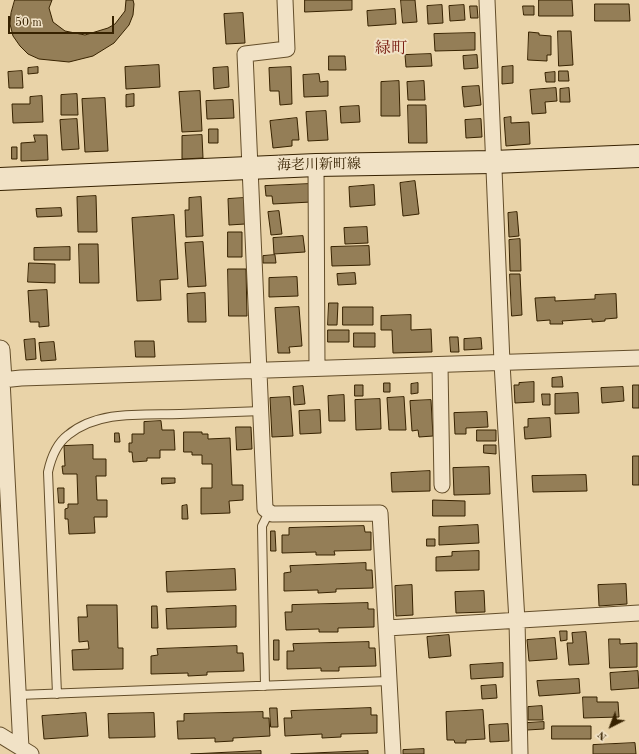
<!DOCTYPE html>
<meta charset="utf-8">
<style>
body{margin:0}
#map{position:relative;width:639px;height:754px;overflow:hidden;background:#e9d3a8;font-family:"Old Standard TT",serif}
canvas{display:block}
.north{position:absolute;left:591px;top:706px;width:40px;height:40px;-webkit-text-stroke:3px #f1e2c6;paint-order:stroke;rotate:222deg;font-size:11px;font-weight:700;line-height:16px;text-align:center;color:#372200}
.north::after{content:'';display:block;margin:auto;width:14px;height:18px;background:#372200;clip-path:polygon(50% 0,100% 100%,50% 72%,0 100%)}
.scale{position:absolute;left:8px;top:16px;width:106px;height:18px;box-sizing:border-box;border:2px solid #372200;border-top:0;padding-left:5px;font-size:12px;line-height:14px;white-space:nowrap;color:#372200;-webkit-text-stroke:3px #f1e2c6;paint-order:stroke}
</style>
<div id="map">
<canvas width="639" height="754"></canvas>
<div class="north">N</div>
<div class="scale">50 m</div>
</div>
<script>
const g = document.querySelector('canvas').getContext('2d');
g.lineJoin = 'round';
function paint(path, color) { g.fillStyle = color; g.fill(path, 'evenodd'); }
function trace(path, color, width, dash) { g.strokeStyle = color; g.lineWidth = width; g.lineCap = dash ? 'butt' : 'round'; g.setLineDash(dash || []); g.stroke(path); }
function write(font, color, halo, rows, align = 'center') {
  g.font = font + ' "Old Standard TT","Noto Serif JP",serif'; g.lineWidth = 4; g.setLineDash([]); g.textBaseline = 'middle'; g.strokeStyle = halo; g.fillStyle = color; for (const [text, x, y, turn = 0] of rows) {
    g.save(); g.translate(x, y); g.rotate((+turn || 0) * Math.PI / 180); g.textAlign = isNaN(turn) ? turn : align; if (halo) g.strokeText(text, 0, 0); g.fillText(text, 0, 0); g.restore();
  }
}
const building = new Path2D(`
 M15 0H52L49 8 53 22 65 31 85 35 108 28 115 24 125 11 126 0H133L134 4 133 15 129 25 114 43 93 56 69 62 39 59 28 54 20 46 13 36 10 24 11 13Z
 M305 0H352V10L305 12Z
 M401 0H415L417 22 403 23Z
 M539 0H572L573 16H539Z
 M595 4H629L630 21H595Z
 M442 5 443 23 428 24 427 6Z
 M464 5 465 20 450 21 449 6Z
 M470 6H477L478 18H471Z
 M523 6H534V15H524Z
 M395 9 396 24 368 26 367 11Z
 M243 13 245 43 226 44 224 14Z
 M558 31H571L573 65 559 66Z
 M529 32 539 33V35L551 36V55H547V61L528 60Z
 M475 33V50L435 51 434 34Z
 M431 54 432 66 406 67 405 55Z
 M477 55 478 68 464 69 463 56Z
 M329 56H345L346 70H329Z
 M159 65 160 87 126 89 125 67Z
 M513 66V83L502 84V67Z
 M38 67V73L28 74V68Z
 M228 67 229 87 214 89 213 68Z
 M291 67 292 104 280 105 279 91H270L269 68Z
 M22 71 23 88H9L8 72Z
 M559 71H568L569 81H559Z
 M555 72V82H546L545 73Z
 M319 74 320 82 328 81V96L304 97 303 75Z
 M399 81 400 116H381V82Z
 M424 81 425 100H408L407 82Z
 M479 86 481 105 464 107 462 87Z
 M556 88 557 101 545 102 546 113 532 114 530 90Z
 M569 88 570 102H560V89Z
 M200 91 202 131 182 132 179 92Z
 M77 94 78 115H61V95Z
 M134 94V106L126 107V95Z
 M42 96 43 122 13 123 12 104H30V97Z
 M105 98 108 151 85 152 82 99Z
 M233 100 234 118 207 119 206 101Z
 M408 105H426L427 143H409Z
 M359 106 360 122 341 123 340 107Z
 M326 111 328 140 308 141 306 112Z
 M511 117V123L529 122 530 144 506 146 504 118Z
 M297 118 299 140H292V146L273 148 270 121Z
 M77 119 79 149 62 150 60 120Z
 M481 119 482 137 466 138 465 120Z
 M209 129H218V143H209Z
 M34 135H47L48 160 21 161V143L35 142Z
 M202 135 203 158 182 159V136Z
 M12 147H17V159H12Z
 M415 181 419 214 403 216 400 183Z
 M310 184 311 202 273 204 272 196H266L265 186Z
 M374 185 375 205 350 207 349 187Z
 M96 196 97 232H78L77 197Z
 M201 197 203 236 186 237 185 210H189V198Z
 M244 198 245 224 229 225 228 199Z
 M61 208 62 216 37 217 36 209Z
 M279 211 282 234 271 235 268 212Z
 M517 212 519 236 509 237 508 213Z
 M174 215 178 279 160 280 161 300 137 301 132 218Z
 M367 227 368 243 345 244 344 228Z
 M228 232H242V257H228Z
 M303 236 305 252 274 254 273 238Z
 M520 239 521 271H510L509 240Z
 M203 242 206 286 188 287 185 243Z
 M79 244H98L99 283H80Z
 M369 246 370 265 332 266 331 247Z
 M70 247V260H34V248Z
 M275 255 276 263H263V256Z
 M29 263 55 264V283L28 282Z
 M228 269H246L247 316H229Z
 M355 273 356 284 338 285 337 274Z
 M510 274H520L522 315 512 316Z
 M297 277 298 296 269 297V278Z
 M47 290 49 326 39 327V322H30L28 291Z
 M205 293 206 322H188L187 294Z
 M616 294 617 318 605 319V321L592 322V319L562 321 563 324H550V320L537 321 535 298 555 297V301L595 299V295Z
 M329 303H338L337 325H328Z
 M299 307 302 346 289 347 290 353H278L275 308Z
 M343 307H373V325H343Z
 M411 315V330L431 329 432 352 393 353 392 330H381V316Z
 M328 330H349V342H328Z
 M354 333H375V347H354Z
 M450 337H458L459 352H451Z
 M481 338 482 349 464 350V339Z
 M35 339 36 359 26 360 24 340Z
 M135 341H154L155 357H136Z
 M54 342 56 360 41 361 39 343Z
 M562 377 563 387H552V378Z
 M534 382V402L515 403 514 385H519V383Z
 M384 383H390V392H384Z
 M418 383V393L411 394V384Z
 M355 385H363V396H355Z
 M633 385H639V408H633Z
 M303 386 305 404 294 405 293 387Z
 M623 387 624 401 602 403 601 388Z
 M578 393 579 413 555 414V394Z
 M542 394H550V405H543Z
 M344 395 345 421H329L328 396Z
 M290 397 293 436 272 437 270 398Z
 M404 397 406 430H389L387 398Z
 M380 399 381 429 356 430 355 400Z
 M431 400 433 436 419 437 418 430 412 431 410 401Z
 M320 410 321 433 300 434 299 411Z
 M487 412 488 427 466 428V434H455L454 413Z
 M550 418 551 437 525 439 524 427H528V419Z
 M161 421 162 430H174L175 450H160V458H147V461L133 462 132 452H129V443H132V434H144V422Z
 M236 427H251L252 449 237 450Z
 M477 430H496V441H477Z
 M184 432H202V434H208V439L230 438 232 485H243V500L229 501 230 513 201 514V488H212V464H202V455H192V452H184Z
 M115 433H119L120 442H115Z
 M93 445V459H106V476H96L97 500H107V517H94L95 533 69 534 68 519H65V509L68 508V504H78L77 474H63L62 466H65L64 446Z
 M484 445H496V454L484 453Z
 M633 456H639V485H633Z
 M489 467 490 494 454 495 453 468Z
 M430 471V491L392 492 391 473Z
 M586 475 587 491 533 492 532 476Z
 M162 478H175V483L162 484Z
 M58 488H64V503H59Z
 M433 500 465 501V516H433Z
 M187 505 188 519H182V506Z
 M478 525 479 543 439 545V527Z
 M364 526 365 532H371V550L334 551 335 555H316V552L282 553V535H289V528Z
 M271 531H275L276 551H271Z
 M427 539H435V546H427Z
 M479 551V570L436 571V557L452 556V552Z
 M366 563V570H372L373 588 336 589V592L318 593V590L284 591V573L291 572 290 566Z
 M235 569 236 590 167 592 166 572Z
 M626 584 627 604 599 606 598 585Z
 M412 585 413 615 396 616 395 586Z
 M484 591 485 612 456 613 455 592Z
 M368 603V609H374V627L338 628V632H319V629L286 630 285 612H292V605Z
 M87 605H117L118 648H123V669L73 670 72 650 89 649 88 641 79 642 78 617H87Z
 M152 606H157L158 628H152Z
 M236 606V627L167 629 166 609Z
 M560 631H567V640L561 641Z
 M586 632 589 664 569 665 567 643H573L572 633Z
 M449 635 451 656 429 658 427 637Z
 M555 638 557 659 529 661 527 640Z
 M609 639H620V644L637 643V667L610 668Z
 M274 640H279V660H274Z
 M369 642V648H375L376 666 339 667V671H321V668L287 669V651H294L293 644Z
 M237 646V653H243L244 671 207 672V675L188 676V673L151 674V656L158 655 157 649Z
 M503 663V677L471 679 470 665Z
 M638 671 639 688 611 690 610 673Z
 M579 679 580 693 539 696 537 681Z
 M496 685 497 698 482 699 481 686Z
 M583 697H597V702H618L619 717 584 718Z
 M542 706 543 720H528V707Z
 M270 708H277L278 727H271Z
 M371 708V715H377V733L341 734V737L322 738V734L285 736 284 718H292L291 711Z
 M483 710 485 739 466 740V743H455L454 740H447L446 712Z
 M263 712V718H269L270 736 233 738V741L215 742V738L178 739 177 721H184V714Z
 M86 713 88 736 44 739 42 716Z
 M154 713 155 737 109 738 108 714Z
 M544 722V729L527 730V723Z
 M508 724 509 741 490 742 489 725Z
 M552 726H591V739H552Z
 M635 743 636 754H593V745Z
 M424 749V754H403V750Z
 M261 751V754H191Z
 M368 751V754H291Z`);
const service = new Path2D(`
 M265 686 262 526 269 512
 M57 694 48 472C51 458 56 444 68 435 98 410 143 415 180 414 207 413 235 412 262 411
 M18 695 389 681`);
const minor = new Path2D(`
 M285 0 287 49 245 54 265 509 272 514 380 513 393 754
 M487 0 502 363 517 621 520 754
 M316 165 317 368
 M440 365 442 485
 M387 628 639 613
 M0 735 31 754
 M21 748 2 380 21 378 639 358`);
const tertiary = new Path2D(`
 M0 350 2 380 0 381`);
const secondary = new Path2D(`
 M0 179 316 165 493 162 639 156`);
const streetNames = [
 ["海老川新町線",319,165,-1]
];
const quarterNames = [
 ["緑町",391,49]
];
paint(building, '#947e57');
trace(building, '#372200', 1);
trace(service, '#644e2a', 10);
trace(minor, '#644e2a', 17);
trace(tertiary, '#644e2a', 21);
trace(secondary, '#372200', 24);
trace(service, '#f1e2c6', 8);
trace(minor, '#f1e2c6', 15);
trace(tertiary, '#f1e2c6', 19);
trace(secondary, '#f1e2c6', 22);
write('14px', '#372200', '#f1e2c6', streetNames);
write('16px', '#7a1f14', '#f1e2c6', quarterNames);
</script>
